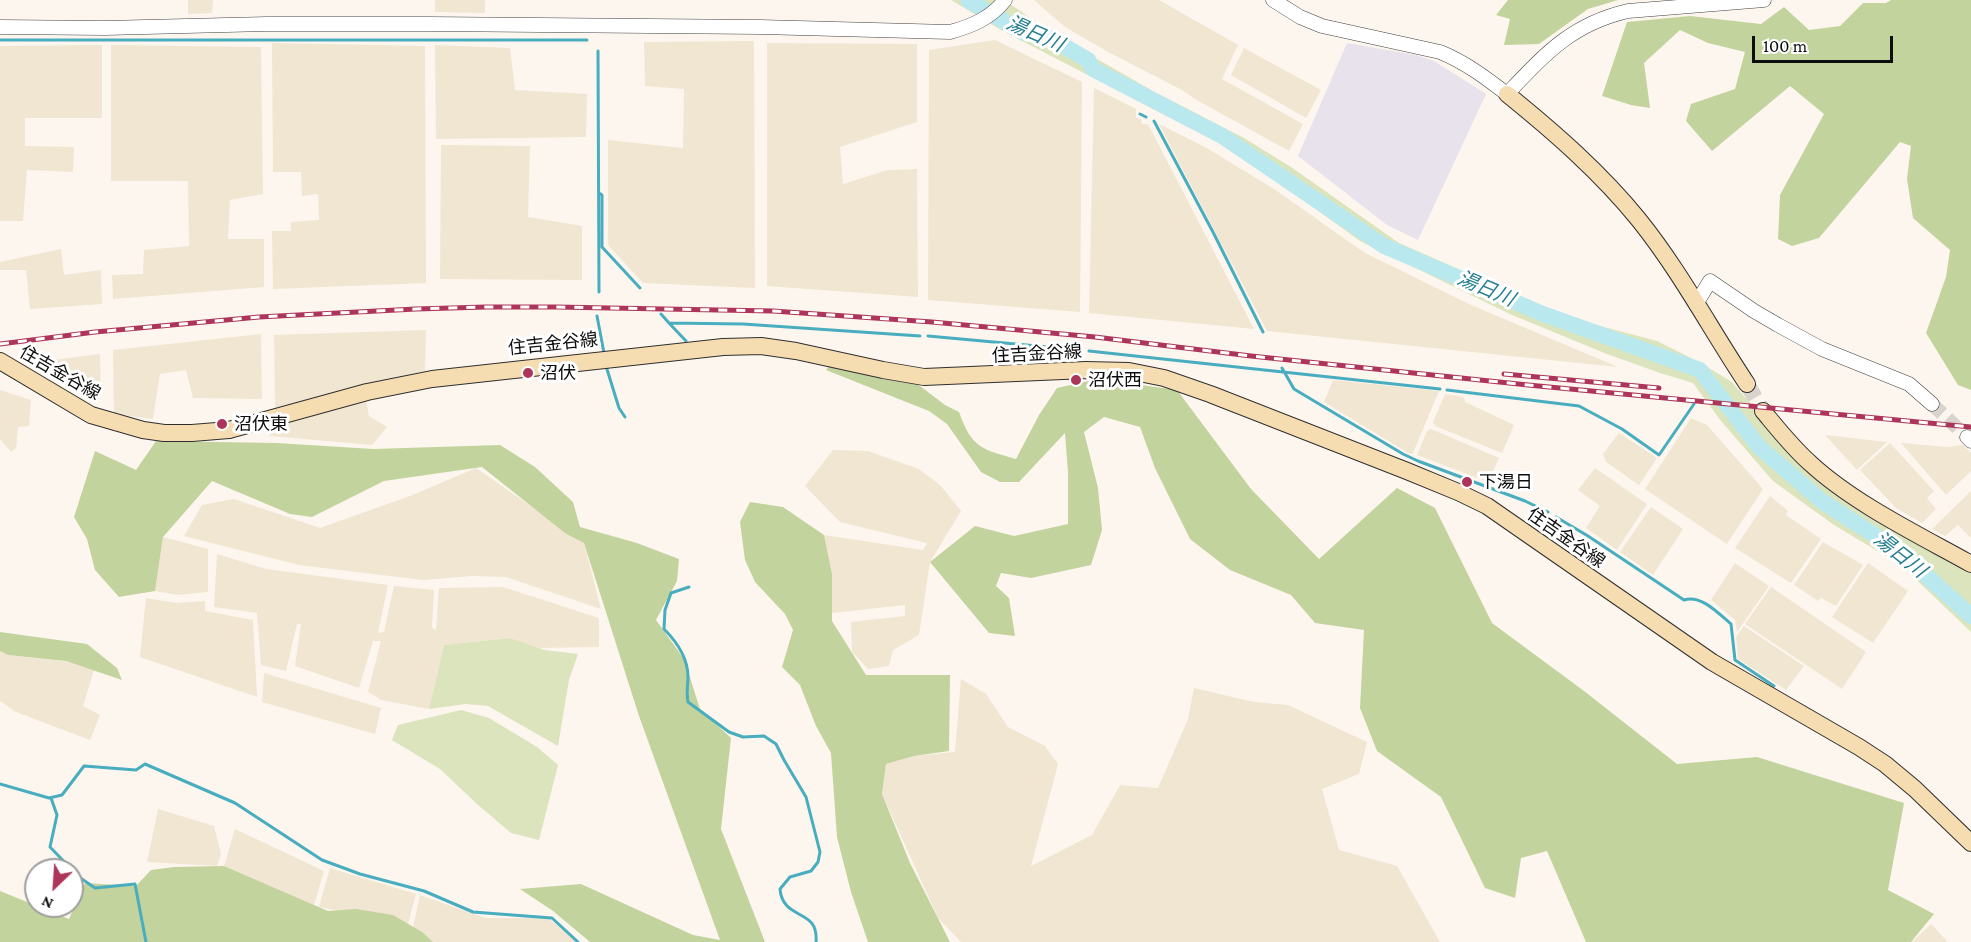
<!DOCTYPE html>
<meta charset="utf-8">
<style>
body{margin:0}
#map{position:relative;width:1971px;height:942px;overflow:hidden;background:#fdf6ef;font-family:"Crimson Pro",serif}
canvas{display:block}
.north{position:absolute;left:24px;top:858px;width:60px;height:60px;box-sizing:border-box;background:#fff;border:2px solid #9e9e9e;border-radius:50%;rotate:205deg;font-size:16px;font-weight:700;line-height:24px;text-align:center;color:#0d0d0d}
.north::after{content:'';display:block;margin:auto;width:21px;height:27px;background:#ad355a;clip-path:polygon(50% 0,100% 100%,50% 72%,0 100%)}
.scale{position:absolute;left:1752px;top:36px;width:141px;height:27px;box-sizing:border-box;border:3px solid #0d0d0d;border-top:0;padding-left:8px;font-size:18px;line-height:21px;white-space:nowrap;color:#0d0d0d;-webkit-text-stroke:4px #fff;paint-order:stroke}
</style>
<div id="map">
<canvas width="1971" height="942"></canvas>
<div class="north">N</div>
<div class="scale">100 m</div>
</div>
<script>
const g = document.querySelector('canvas').getContext('2d');
g.lineJoin = 'round';
function paint(path, color) { g.fillStyle = color; g.fill(path, 'evenodd'); }
function trace(path, color, width, dash) { g.strokeStyle = color; g.lineWidth = width; g.lineCap = dash ? 'butt' : 'round'; g.setLineDash(dash || []); g.stroke(path); }
function write(font, color, halo, rows, align = 'center') {
  g.font = font + ' "Crimson Pro","Noto Sans JP",serif'; g.lineWidth = 6; g.setLineDash([]); g.textBaseline = 'middle'; g.strokeStyle = halo; g.fillStyle = color; for (const [text, x, y, turn = 0] of rows) {
    g.save(); g.translate(x, y); g.rotate((+turn || 0) * Math.PI / 180); g.textAlign = isNaN(turn) ? turn : align; if (halo) g.strokeText(text, 0, 0); g.fillText(text, 0, 0); g.restore();
  }
}
const industrial = new Path2D(`
 M1347 43 1416 55 1434 61 1486 94 1418 240 1387 225 1298 156Z`);
const farmland = new Path2D(`
 M188 0H213L212 13 188 14Z
 M435 0H485V13L435 12Z
 M1034 0H1159L1238 45 1222 79 1303 124 1289 151 1195 99 1182 90 1110 53 1065 27Z
 M995 40 1082 82 1080 312 928 300 929 50Z
 M754 41 755 288 643 283 608 245V140L683 148 684 89 645 86 644 42Z
 M272 43 425 46 426 283 273 289 272 231H291V222L319 220 318 194 302 196 301 172H273Z
 M767 43 917 44V122L840 147 843 184 888 170 917 169 918 297 767 286Z
 M102 45V118H25V146L74 147 73 172 27 170 23 221H0V46Z
 M111 45 261 47 263 194 230 200 228 239H264V287L113 299 112 275 143 274 144 250 189 246 188 181H111Z
 M435 45 510 48 515 90 587 94 586 137 436 139Z
 M1244 48 1321 90 1306 118 1231 75Z
 M1094 88 1136 109V118L1141 119 1142 124H1148L1254 329 1089 313Z
 M1159 124 1205 147 1274 189 1365 253 1471 305 1618 367 1267 331Z
 M441 145 530 146 528 217 582 226V280L440 279Z
 M61 249 64 275 101 270 102 304 30 309 26 270H0V262Z
 M426 330 425 371 275 408 274 335Z
 M261 334 262 399 193 398 186 370 160 374 153 419 114 414 113 350Z
 M100 354 101 397 96 404 29 363Z
 M1333 380 1439 391 1413 453 1410 454 1324 402Z
 M0 390 31 400 29 426 18 427 16 448 11 452 0 439Z
 M1445 394 1464 397 1465 402 1514 425 1502 453 1435 426 1433 422Z
 M366 400 369 416 387 427 372 445 270 436 268 428Z
 M1691 418 1707 425 1763 489 1727 544 1645 489Z
 M1431 429 1499 458 1488 482 1417 455 1427 431Z
 M1619 433 1657 458 1639 485 1606 462 1603 454Z
 M1825 435 1887 442 1857 470Z
 M1890 443 1934 491 1927 498 1936 509 1922 523 1896 508 1860 470Z
 M1901 443 1947 447 1963 445 1971 453V471L1946 495Z
 M833 450 868 451 919 469 941 486 961 511 930 562 919 635 893 650 889 666 868 669 852 652 851 622 905 616V605L832 613V574L824 535 923 550 927 543 840 522 805 486Z
 M476 468 584 543 601 609 506 577 472 576 423 580 299 565 184 536 202 505 234 499 320 528 410 496Z
 M1595 468 1647 504 1617 550 1586 528 1600 506 1578 490Z
 M1971 491V538L1958 525 1945 536 1932 529Z
 M1770 496 1788 511 1786 515 1821 539 1791 583 1735 548Z
 M1651 507 1683 529 1653 575 1620 552Z
 M163 537 208 549V592L178 595 155 591Z
 M1823 542 1863 565 1836 606 1821 598 1818 601 1794 585Z
 M217 554 266 569 388 585 378 633 384 632 394 586 434 590 432 628 436 630 439 588 503 587 599 618V647L539 648 510 638 444 645 429 709 381 700 368 692 381 641H373L359 688 295 666 301 624H297L286 671 261 665 257 613 214 607Z
 M1735 563 1769 586 1737 632 1735 620 1711 600Z
 M1868 563 1908 591 1873 643 1832 617Z
 M1771 587 1866 652 1842 689 1745 624Z
 M146 598 177 603 205 601V611L253 620 257 697 140 657Z
 M1744 626 1804 666 1786 690 1738 659 1736 637Z
 M0 651 8 655 64 661 94 670 83 706 100 715 90 740 16 712 0 701Z
 M264 673 381 708 375 734 262 702Z
 M961 679 986 694 1008 727 1045 746 1058 764 1031 866 1092 835 1120 785 1158 788 1188 719 1194 688 1254 702 1288 705 1367 742 1359 774 1322 789 1339 850 1397 866 1440 942H961L938 918 882 794 886 764 914 756 955 752Z
 M158 809 214 826 221 854 217 866 147 862Z
 M235 829 324 871 314 905 224 866Z
 M330 868 416 894 408 924 319 907Z
 M420 895 485 918H548L577 942H432L413 927Z
 M1931 924 1948 942H1911L1914 940Z`);
const green = new Path2D(`
 M951 0H1004L1062 39 1153 91 1244 138 1291 167 1399 243 1570 318 1657 341 1699 362 1732 382 1763 418 1879 517 1971 573V632L1901 565 1834 525 1773 481 1721 421 1693 383 1660 373 1607 354 1512 315 1360 241 1255 165 1215 141 1001 30Z
 M510 638 545 650 578 654 569 680 558 746 488 706 466 704 429 709 444 645Z
 M461 710 489 718 537 747 558 765 539 840 511 833 477 804 440 769 392 740 398 725Z`);
const forest = new Path2D(`
 M1508 0H1618L1588 9 1539 44 1504 45 1510 19 1496 15Z
 M1891 0H1971V390L1958 385 1926 333 1946 277 1950 250 1913 218 1907 179 1911 146 1900 142 1819 238 1792 246 1778 239 1780 195 1824 114 1790 86 1712 151 1686 121 1691 104 1735 89 1745 52 1708 43 1680 30 1644 63 1650 108 1631 105 1602 96 1627 22 1690 16 1761 24 1784 7 1809 30 1840 26 1863 3H1886Z
 M829 366 916 383 945 405 959 412C972 448 981 449 1016 459L1039 415 1057 388 1098 379 1177 390 1251 489 1319 559 1397 488 1435 508 1492 623 1584 691 1677 764 1757 757 1904 803 1888 890 1934 914 1911 942H1586L1547 851 1521 858 1515 898 1485 888 1441 797 1377 751 1360 708 1364 630 1315 623 1291 595 1230 570 1190 539 1155 468 1140 427 1104 417 1084 432 1098 488 1102 530 1091 565 1031 578 1001 573 996 586 1009 598 1015 636 989 633 930 562 975 526 1014 536 1068 524V472L1065 433 1019 482H1000L981 472 947 424 929 411 826 370Z
 M156 441 277 443 373 449 500 445 535 467 573 502 580 527 637 543 679 559 677 581 656 620 684 659 700 709 731 738 721 829 765 942H590L553 911 520 889 581 884 693 935 720 940 639 716 584 543 565 533 482 467 384 481 312 517 290 514 212 481 163 537 155 591 119 597 95 570 87 539 74 517 95 451 136 470Z
 M750 502 783 507 824 535 832 574V621L866 675H950L949 751 914 756 886 764 882 794 910 863 950 942H868L851 892 837 837 831 753 816 726 800 685 782 667 793 630 785 614 755 582 745 560 740 522Z
 M0 632 87 644 117 668 122 680 66 661 8 655 0 651Z
 M224 866 328 911 356 909 393 915 422 932 433 942H0V891L69 919 85 883 136 886 151 870 174 867Z`);
const stream = new Path2D(`
 M0 40H587
 M598 51 599 292
 M1140 114 1146 117
 M1154 121 1214 234 1263 332
 M599 193 602 195V247L640 288
 M661 314 669 323 743 324 920 336
 M597 316 604 353
 M669 323 686 341
 M928 336 1081 350
 M1089 351 1440 389
 M606 366 619 408 625 417
 M1282 368 1294 389 1403 454 1418 461 1525 501 1548 512
 M1447 390 1579 406 1622 429 1659 455 1694 404
 M1556 517 1588 536 1684 600C1701 594 1719 614 1731 624L1735 660 1774 686
 M689 587 671 593 665 610 664 629C677 642 688 658 688 677 688 685 686 693 688 702L729 732 743 737 764 736 776 744 784 760 806 797 820 852 818 862 811 871 790 877 780 889C783 922 819 907 816 942
 M0 784 49 798 62 795 84 766 136 770 145 764 235 803 322 860 360 874 424 891 473 912 552 918 578 942
 M51 798 57 815 50 847 79 877 95 888 135 884 146 942`);
const river = new Path2D(`
 M968 0 1024 33 1045 35 1088 60 1093 69 1222 136 1384 246 1543 314 1700 370 1759 447 1823 502 1899 551 1971 616`);
const tertiaryTunnel = new Path2D(`
 M1932 404 1967 437`);
const secondaryTunnel = new Path2D(`
 M1747 384 1763 411`);
const tertiary = new Path2D(`
 M1273 0 1300 17 1322 26 1440 52C1465 62 1486 78 1507 94 1546 53 1572 24 1628 11L1764 0
 M0 27 105 28 267 24H429L760 27 950 32C972 26 991 18 1005 0
 M1696 304 1710 281 1754 311 1778 325 1822 349 1909 384 1932 404
 M1967 437 1971 441`);
const secondary = new Path2D(`
 M1507 94C1554 132 1601 173 1639 220 1680 271 1711 330 1747 384
 M0 361 91 415 143 430 164 433H192L229 430 367 392 432 379 723 347 761 346 796 351 883 370 924 377 1086 370 1129 371 1164 378 1210 394 1407 471 1458 492 1487 506 1712 662 1859 747 1885 764 1915 789 1971 843
 M1763 411C1778 429 1792 447 1810 463 1853 503 1919 535 1971 564`);
const rail = new Path2D(`
 M0 344 95 332 259 317 416 309 486 307H556L773 311 932 322 1095 337 1251 356 1528 385 1971 427
 M1504 374 1659 388`);
const markers = [
 [528,373,6,"#ad355a"],
 [1076,380,6,"#ad355a"],
 [222,424,6,"#ad355a"],
 [1467,482,6,"#ad355a"]
];
const streetNames = [
 ["住吉金谷線",553,344,-6],
 ["住吉金谷線",1037,354,-3],
 ["住吉金谷線",60,373,30],
 ["住吉金谷線",1566,538,35]
];
const poiNames = [
 ["沼伏",540,373],
 ["沼伏西",1088,380],
 ["沼伏東",234,424],
 ["下湯日",1479,482]
];
const waterNames = [
 ["湯日川",1035,34,24],
 ["湯日川",1486,289,23],
 ["湯日川",1900,555,38]
];
paint(industrial, '#e7e2eb');
paint(farmland, '#f0e6d1');
paint(green, '#dbe4bc');
paint(forest, '#c3d39d');
trace(stream, '#48adbe', 3);
trace(river, '#b9e9ef', 16);
trace(tertiaryTunnel, '#d9d3cd', 14, [14, 7]);
trace(secondaryTunnel, '#d9d3cd', 16, [16, 8]);
trace(tertiary, '#404040', 15);
trace(secondary, '#2f2f2f', 18);
trace(tertiary, '#fff', 14);
trace(secondary, '#f6dcb1', 16);
trace(rail, '#ad355a', 5);
trace(rail, '#fff', 3, [9]);
for (const [x, y, r, color] of markers) { const dot = new Path2D(); dot.arc(x, y, r, 0, 2 * Math.PI); g.fillStyle = color; g.fill(dot); trace(dot, '#fff', 2); }
write('18px', '#0d0d0d', '#fff', streetNames);
write('18px', '#0d0d0d', '#fff', poiNames, 'left');
write('italic 20px', '#247d90', '#fff', waterNames);
</script>
